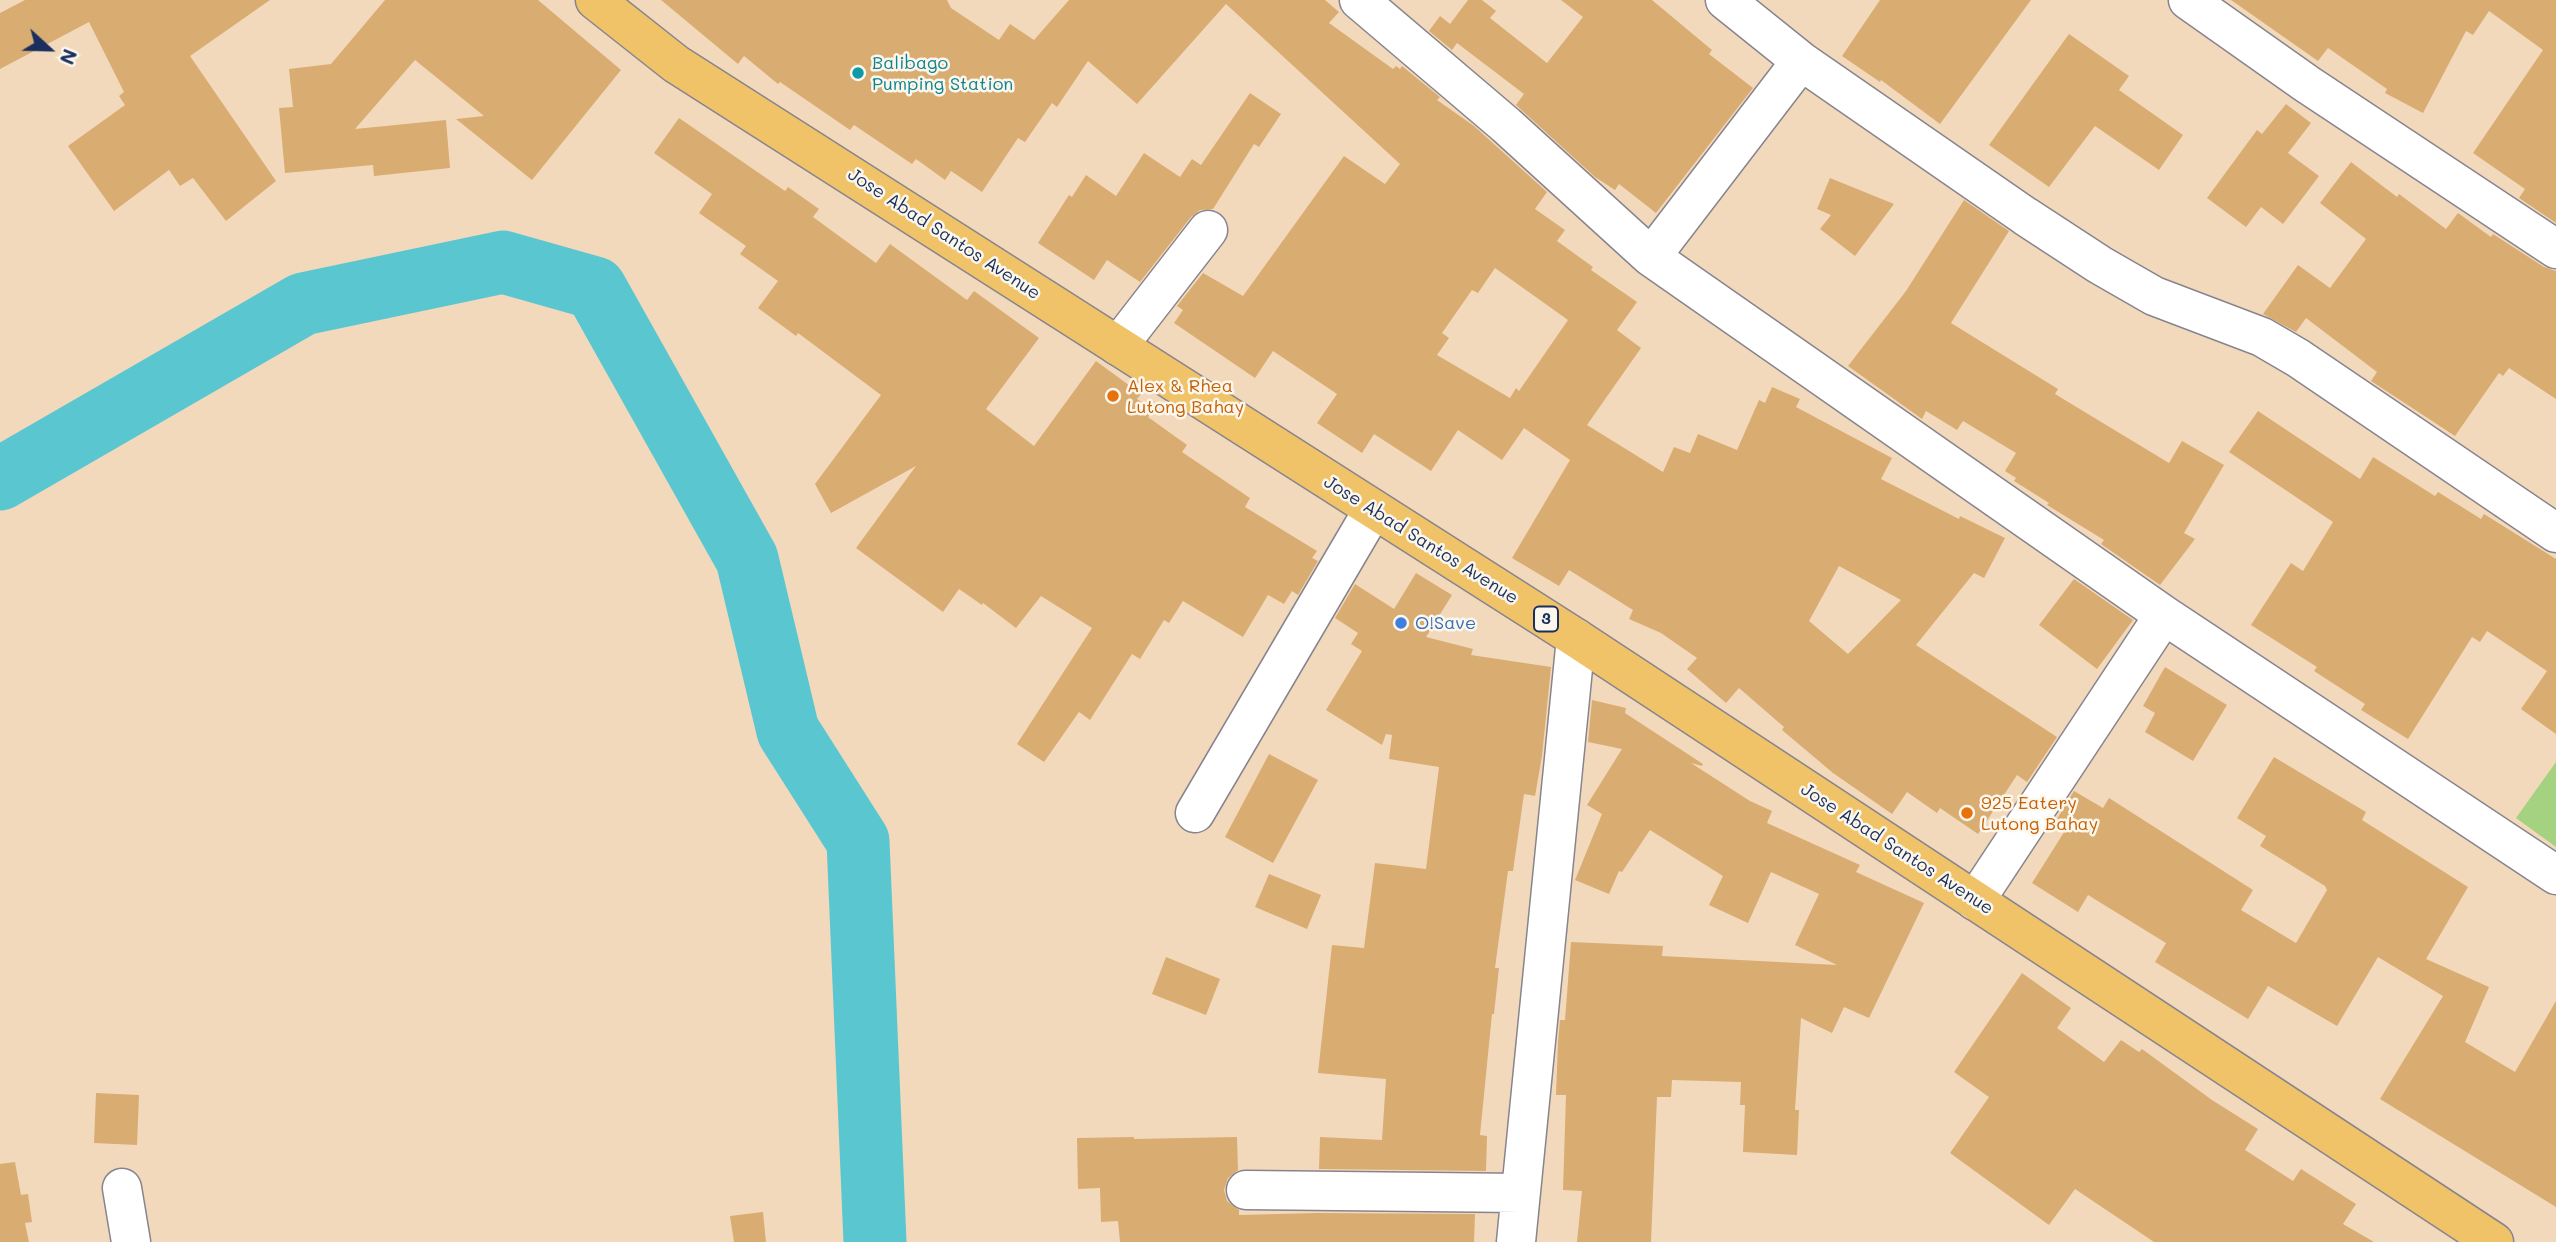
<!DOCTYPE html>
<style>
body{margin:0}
#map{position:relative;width:2556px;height:1242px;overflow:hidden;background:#f3d9bc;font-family:Mali,sans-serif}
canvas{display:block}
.north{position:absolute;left:14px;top:14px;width:70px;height:70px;-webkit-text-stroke:5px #fbf7ec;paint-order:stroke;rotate:112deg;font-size:19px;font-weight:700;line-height:28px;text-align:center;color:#1b2f5e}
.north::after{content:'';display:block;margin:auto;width:24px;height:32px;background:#1b2f5e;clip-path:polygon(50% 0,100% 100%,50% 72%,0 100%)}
</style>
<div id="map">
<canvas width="2556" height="1242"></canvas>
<div class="north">N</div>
</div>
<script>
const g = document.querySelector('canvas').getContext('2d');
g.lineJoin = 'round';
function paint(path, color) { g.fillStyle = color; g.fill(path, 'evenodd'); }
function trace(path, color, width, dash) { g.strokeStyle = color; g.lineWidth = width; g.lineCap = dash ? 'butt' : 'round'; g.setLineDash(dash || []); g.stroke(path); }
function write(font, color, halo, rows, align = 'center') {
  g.font = font + ' Mali,sans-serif'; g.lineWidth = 5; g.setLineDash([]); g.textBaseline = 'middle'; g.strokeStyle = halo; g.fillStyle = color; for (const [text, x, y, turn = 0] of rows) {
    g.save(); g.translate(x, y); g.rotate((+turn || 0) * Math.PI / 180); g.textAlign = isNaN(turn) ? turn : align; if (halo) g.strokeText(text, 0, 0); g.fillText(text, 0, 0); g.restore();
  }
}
const green = new Path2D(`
 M2556 762V847L2516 818Z`);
const river = new Path2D(`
 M0 479 303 304 503 262 595 288 747 559 788 731 858 841 875 1242`);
const building = new Path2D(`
 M25 0H270L190 56 276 181 226 221 193 178 180 186 169 170 114 211 68 146 125 105 119 96 124 92 89 22 0 69V13Z
 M385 0H538L621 70 532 180 456 119 484 116 415 60 355 129 446 120 450 168 374 176 373 165 285 173 279 108 293 107 289 69 331 64Z
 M661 0H947L951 8 999 40 1010 24 1034 40 1069 0H1325L1339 12 1329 23 1393 69 1396 66 1400 69 1402 66 1440 97 1437 100 1474 126 1547 192 1535 209 1565 230 1557 241 1593 267 1591 270 1637 302 1617 330 1641 348 1587 425 1663 472 1674 447 1690 453 1698 434 1737 450 1759 400 1765 403 1772 387 1800 399 1796 407 1892 458 1881 479 1959 519 1960 516 2005 538 1984 578 1974 573 1916 645 2057 737 2027 782 2017 775 1978 834 1940 808 1937 813 1907 792 1892 814 1833 773 1782 730 1784 727 1739 688 1726 703 1687 669 1697 658 1661 633 1629 619 1633 610 1569 570 1559 586 1512 558 1570 460 1524 428 1502 460 1458 430 1431 471 1374 434 1362 453 1317 423 1337 394 1273 351 1255 378 1174 323 1183 310 1177 306 1203 273 1243 296 1344 156 1385 184 1400 164 1226 4 1137 104 1088 61 1057 107 1052 103 1025 142 1018 138 982 192 951 171 945 180 916 159 912 164 854 125 850 130 780 82 778 84 744 56 738 64ZM1495 268 1568 320 1519 391 1516 388 1510 398 1437 355 1449 338 1442 333 1472 290 1478 293ZM1839 566 1901 600 1848 654 1809 621Z
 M1468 0H1482L1496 11 1490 18 1547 63 1583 17 1561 0H1652L1712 50 1709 54 1753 88 1656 213 1619 184 1615 190 1595 177 1516 105 1524 94 1457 43 1452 50 1429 31 1440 16 1450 24Z
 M1880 0H2031L1940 124 1881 80 1880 82 1842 56Z
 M2231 0H2556V223L2519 198 2525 189 2473 153 2543 50 2489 11 2473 35 2466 31 2423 113 2385 93 2387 89 2328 48 2318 61Z
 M2069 34 2129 76 2119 90 2183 135 2159 170 2095 126 2049 187 1989 145Z
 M1250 93 1281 114 1259 147 1254 144 1213 209 1200 210 1191 217 1140 282 1107 260 1094 280 1038 243 1069 195 1072 197 1086 175 1116 196 1144 153 1180 177 1192 159 1201 165Z
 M2286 104 2311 123 2288 153 2319 176 2283 224 2261 207 2246 227 2207 198 2257 130 2262 134Z
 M679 118 785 191 788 187 819 209 813 217 876 263 890 244 967 300 974 291 1039 338 986 409 1034 446 1096 361 1141 394 1137 399 1153 410 1148 417 1187 445 1182 452 1250 498 1245 507 1317 551 1312 558 1318 561 1298 595 1292 591 1284 604 1268 595 1243 637 1183 601 1169 623 1164 620 1140 659 1132 654 1090 720 1079 712 1044 762 1017 744 1092 628 1041 596 1016 628 983 603 982 605 959 589 943 612 856 548 916 466 831 513 815 484 881 395 798 333 796 336 758 308 778 281 740 254 746 246 699 213 712 194 654 153Z
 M2351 162 2397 197 2399 194 2446 229 2458 213 2491 237 2493 234 2544 267 2556 271V399L2509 368 2503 376 2499 373 2455 436 2371 381 2377 372 2306 318 2296 332 2263 314 2298 265 2330 288 2366 239 2320 203Z
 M1830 178 1894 204 1855 256 1820 229 1831 215 1817 209Z
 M1964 200 2009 231 1951 323 2058 389 2055 394 2169 463 2182 441 2224 465 2184 533 2195 539 2160 585 2101 544 2104 540 2047 505 2049 503 2014 481 2016 478 2005 471 2016 453 1963 421 1957 430 1926 411 1922 419 1848 366 1906 291Z
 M2258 411 2360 479 2373 457 2435 496 2438 492 2481 519 2484 514 2556 559V734L2521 709 2547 671 2487 631 2480 642 2472 637 2408 739 2361 710 2365 704 2314 671 2317 667 2251 625 2291 563 2303 571 2333 522 2229 452Z
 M1416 573 1452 595 1426 637 1473 649 1471 655 1551 667 1542 756 1535 796 1524 794 1513 871H1508L1495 968H1499L1494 1014H1492L1480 1135 1487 1136 1486 1171 1319 1169 1320 1137 1382 1140 1386 1079 1318 1073 1332 945 1364 948 1375 863 1426 869 1439 767 1389 759 1392 735 1386 734 1382 745 1326 710 1362 651 1351 644 1358 633 1335 618 1355 584 1394 609Z
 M2074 579 2133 620 2097 669 2039 625Z
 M2165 667 2227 705 2193 761 2145 732 2155 713 2143 706Z
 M1592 700 1626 708 1625 713 1703 764 1702 766 1691 763 1750 801 1772 811 1767 823 1860 865 1856 872 1924 903 1869 1018 1844 1007 1832 1033 1801 1018 1795 1110H1799L1797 1155 1743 1152 1745 1105H1740L1741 1082 1672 1080 1671 1097H1657L1651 1242H1577L1582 1191 1563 1190 1566 1095H1556L1558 1042 1560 1020H1565L1571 942 1663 946 1662 956 1837 965 1795 945 1819 894 1771 872 1748 923 1709 905 1723 876 1650 830 1622 872 1619 871 1609 894 1575 880 1602 814 1587 805 1622 749 1588 742Z
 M1269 754 1318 780 1273 863 1225 837Z
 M2274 757 2366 812 2362 820 2468 887 2426 959 2489 987 2465 1042 2515 1072 2556 1001V1207L2380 1099 2443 996 2378 957 2337 1026 2268 986 2248 1019 2155 962 2166 943 2088 895 2078 912 2032 883 2068 826 2057 819 2074 791 2103 808 2109 798 2253 890 2241 910 2296 943 2327 890 2325 886 2260 846 2266 836 2237 818Z
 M1269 874 1321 895 1307 929 1255 907Z
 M1166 957 1220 979 1206 1015 1152 994Z
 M2022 973 2071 1008 2057 1028 2104 1062 2121 1040 2139 1052 2142 1049 2212 1100 2258 1129 2245 1150 2293 1181 2301 1169 2356 1204 2343 1224 2374 1242H2154L2075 1189 2049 1225 1950 1153 1989 1097 1954 1072Z
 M96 1093 139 1095 137 1145 94 1143Z
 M1134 1137V1139L1237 1137 1238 1170 1228 1178 1224 1190 1227 1201 1239 1210V1215L1316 1213 1475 1214 1474 1242H1120L1118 1221 1101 1222 1100 1188 1078 1189 1077 1138Z
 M15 1162 21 1195 28 1194 32 1222 25 1223 29 1242H0V1164Z
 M763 1212 766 1242H734L730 1216Z`);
const street = new Path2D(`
 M1359 0 1506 125 1651 257 2164 615 2556 875
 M1725 0 1801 61 2025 216 2100 265 2154 296 2262 337 2298 358 2556 533
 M2188 0 2307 84 2556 249
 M1651 257 1801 61
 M1118 346 1208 230
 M1195 813 1373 510
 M1975 901 2164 615
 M122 1188 131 1242
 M1246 1190 1520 1193
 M1516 1242 1576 638`);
const highway = new Path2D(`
 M595 0 676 64 1576 638 2494 1242`);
const markers = [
 [858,73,7,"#0f9aa8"],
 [1113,396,7,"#e8710a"],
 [1401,623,7,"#3f7fe0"],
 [1967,813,7,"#e8710a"]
];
const shields = [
 [1546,619,24]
];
const shieldNames = [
 ["3",1546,619]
];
const cultureNames = [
 ["Balibago",872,63],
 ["Pumping Station",872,84]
];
const streetNames = [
 ["Jose Abad Santos Avenue",944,234,33],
 ["Jose Abad Santos Avenue",1421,540,32],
 ["Jose Abad Santos Avenue",1897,849,33]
];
const foodNames = [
 ["Alex & Rhea",1127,386],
 ["Lutong Bahay",1127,407],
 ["925 Eatery",1981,803],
 ["Lutong Bahay",1981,824]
];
const shopNames = [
 ["O!Save",1415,623]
];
paint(green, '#a4d280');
trace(river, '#5ac7d0', 63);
paint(building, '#d9ac72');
trace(street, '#87848d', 41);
trace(highway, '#87848d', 41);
trace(street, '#fff', 38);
trace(highway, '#f0c369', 38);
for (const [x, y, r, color] of markers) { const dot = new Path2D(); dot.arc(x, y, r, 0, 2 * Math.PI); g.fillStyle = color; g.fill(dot); trace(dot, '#fbf7ec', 2.5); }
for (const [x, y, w] of shields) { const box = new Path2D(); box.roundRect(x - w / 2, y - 12.5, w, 25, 5); g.fillStyle = '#fbf7ec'; g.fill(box); trace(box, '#1b2f5e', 2); }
write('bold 16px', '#1b2f5e', null, shieldNames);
write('18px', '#0d838f', '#fbf7ec', cultureNames, 'left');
write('18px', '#1b2f5e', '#fbf7ec', streetNames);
write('18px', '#c56008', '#fbf7ec', foodNames, 'left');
write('18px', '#366cbe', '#fbf7ec', shopNames, 'left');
</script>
